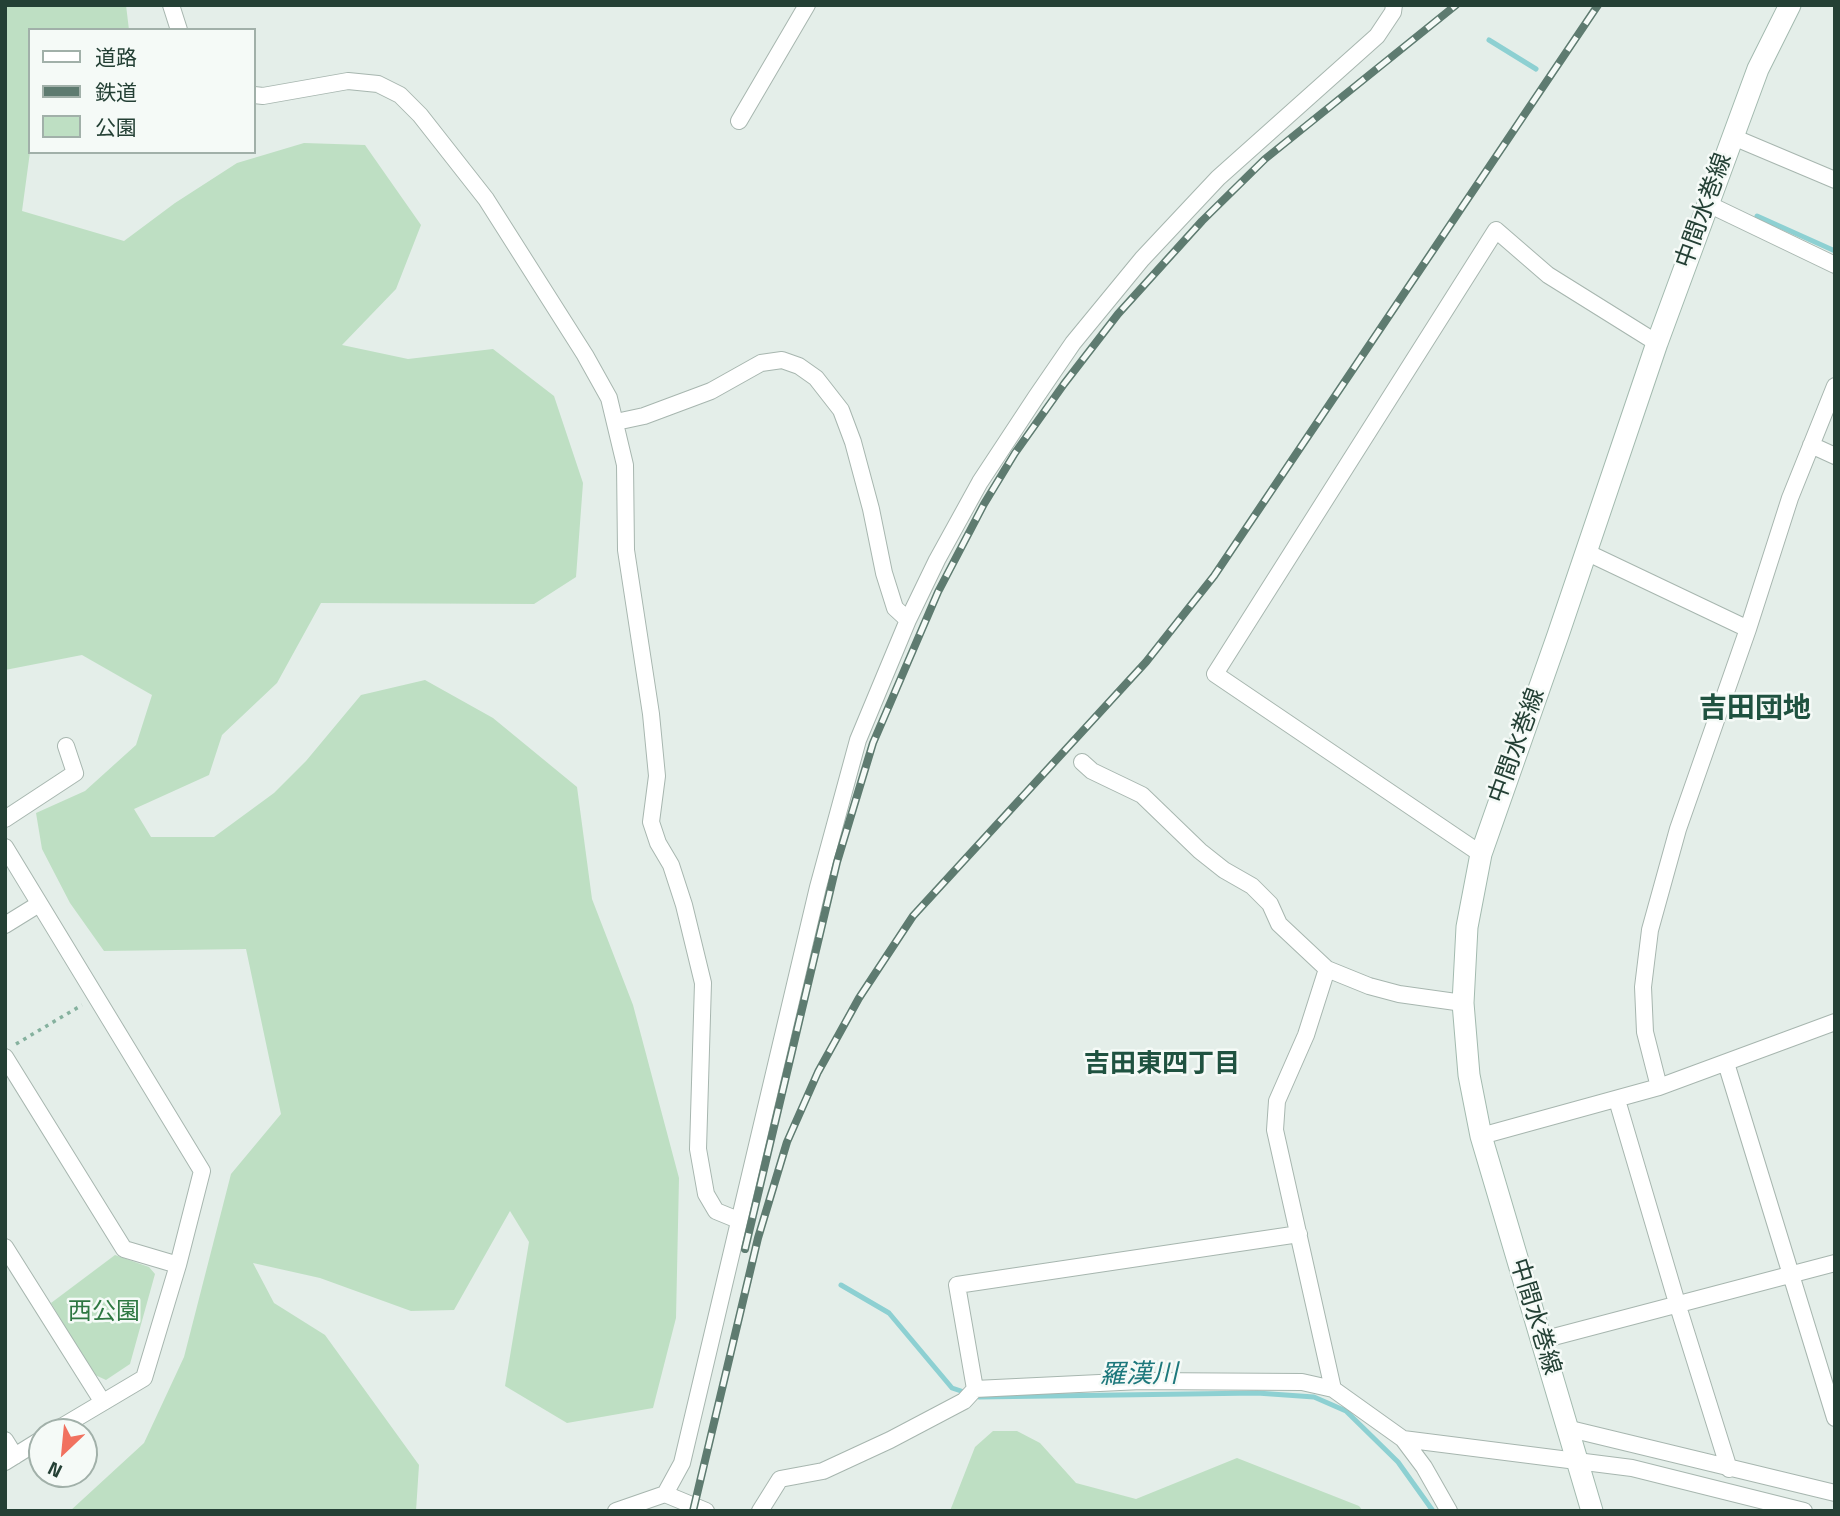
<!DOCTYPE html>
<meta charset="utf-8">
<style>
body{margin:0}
#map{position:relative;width:1840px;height:1516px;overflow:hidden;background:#e4eee9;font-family:"Titillium Web","Noto Sans JP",sans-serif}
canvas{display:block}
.frame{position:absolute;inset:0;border:7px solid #244035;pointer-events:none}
.legend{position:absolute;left:28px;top:28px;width:228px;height:126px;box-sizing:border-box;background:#f5faf7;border:2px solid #a1b0a9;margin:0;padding:9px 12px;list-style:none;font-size:21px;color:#244035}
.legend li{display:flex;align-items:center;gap:14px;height:35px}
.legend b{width:35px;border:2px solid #a1b0a9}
.north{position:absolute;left:28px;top:1418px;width:70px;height:70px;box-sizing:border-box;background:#f5faf7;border:2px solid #a1b0a9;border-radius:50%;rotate:206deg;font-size:19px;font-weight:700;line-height:28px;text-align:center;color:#244035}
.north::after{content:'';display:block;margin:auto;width:24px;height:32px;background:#f1715f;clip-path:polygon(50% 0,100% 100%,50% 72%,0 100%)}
</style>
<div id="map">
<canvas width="1840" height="1516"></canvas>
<div class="frame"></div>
<ul class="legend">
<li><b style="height:9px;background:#fff"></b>道路</li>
<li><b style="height:9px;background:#5e7b70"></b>鉄道</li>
<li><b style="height:19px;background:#bedfc3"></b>公園</li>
</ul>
<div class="north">N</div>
</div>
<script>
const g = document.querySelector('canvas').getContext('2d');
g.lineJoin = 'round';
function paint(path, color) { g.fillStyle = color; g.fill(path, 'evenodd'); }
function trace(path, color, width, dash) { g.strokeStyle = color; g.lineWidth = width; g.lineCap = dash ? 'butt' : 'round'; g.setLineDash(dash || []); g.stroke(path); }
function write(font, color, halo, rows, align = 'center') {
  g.font = font + ' "Titillium Web","Noto Sans JP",sans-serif'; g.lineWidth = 5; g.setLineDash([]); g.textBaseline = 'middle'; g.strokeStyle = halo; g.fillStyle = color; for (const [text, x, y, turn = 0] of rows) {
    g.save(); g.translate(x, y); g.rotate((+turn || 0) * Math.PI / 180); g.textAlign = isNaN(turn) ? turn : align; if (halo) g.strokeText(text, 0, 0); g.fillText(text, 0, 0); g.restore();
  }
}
const green = new Path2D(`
 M5 5H126L129 30H30V152L22 211 124 241 175 203 237 163 304 143 365 145 421 225 396 289 342 345 408 359 493 349 554 396 583 483 576 577 534 604 321 603 277 683 222 735 209 775 134 809 151 837H214L274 793 306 761 361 695 425 680 493 718 577 787 592 899 633 1005 679 1178 676 1318 653 1408 567 1423 505 1386 529 1242 510 1211 454 1310 411 1311 320 1278 253 1263 274 1303 325 1335 419 1465 416 1511H70L144 1443 184 1357 231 1174 281 1114 246 949 104 951 70 903 42 849 36 813 85 791 136 745 152 695 82 655 5 670Z
 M115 1255 149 1267 155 1274 130 1364 106 1380 93 1374 51 1303Z
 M993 1431H1017L1040 1443 1076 1483 1136 1499 1237 1458 1359 1506 1363 1511H950L975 1447Z`);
const stream = new Path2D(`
 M1489 40 1536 69
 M1757 216 1835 251
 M841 1285 889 1313 952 1388 979 1397 1257 1393 1314 1397 1346 1411 1398 1462 1433 1511`);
const path = new Path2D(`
 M16 1044 82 1005`);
const street = new Path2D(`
 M171 5 179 30
 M254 95 263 96 348 81 378 84 400 95 420 115 486 199 585 355 609 398 625 465 626 550 651 714 657 776 651 822 658 843 671 865 684 905 703 983 698 1149 706 1194 716 1211 738 1220
 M739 121 807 5
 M1733 137 1835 180
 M1708 204 1835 265
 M616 422 644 416 711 391 761 363 782 360 799 366 816 378 841 410 853 442 871 509 884 573 895 608 908 620
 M1811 445 1835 456
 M1586 552 1748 629
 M1082 762 1092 771 1142 795 1200 851 1224 870 1252 886 1270 904 1279 924 1327 969 1369 986 1399 994 1463 1003
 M5 819 75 773 66 746
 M5 847 202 1171 178 1265 144 1378 53 1432
 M1481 854 1215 674 1496 230 1548 275 1657 343
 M5 925 39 904
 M1327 969 1306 1035 1277 1101 1275 1130 1333 1389
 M5 1057 124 1249 178 1265
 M1726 1063 1835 1418
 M1659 1087 1645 1032 1643 987 1650 930 1678 829 1748 629 1790 498 1835 386
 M1617 1100 1677 1303 1729 1469
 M1481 1136 1659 1087 1835 1022
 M5 1247 102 1401
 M1542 1340 1835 1263
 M975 1389 957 1285 1299 1234
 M1566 1428 1835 1493
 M1403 1439 1632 1468 1804 1511
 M5 1440 15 1456
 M5 1462 42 1439
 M665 1494 706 1511
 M616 1511 665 1494 682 1463 818 887 858 740 908 620 937 560 980 482 1036 397 1073 343 1142 259 1218 178 1377 36 1393 12 1394 5
 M760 1511 780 1479 823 1471 890 1440 964 1401 975 1389 1141 1381 1302 1382 1333 1389 1403 1439 1424 1467 1449 1511`);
const secondary = new Path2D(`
 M1592 1511 1481 1136 1469 1075 1463 1003 1467 927 1481 854 1558 635 1657 343 1758 69 1790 5`);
const rail = new Path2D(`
 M745 1249 837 862 873 743 938 592 984 504 1015 453 1064 384 1118 314 1202 221 1265 159 1456 5
 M693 1511 758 1238 787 1142 818 1072 859 998 913 916 1146 662 1214 576 1598 5`);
const streetNames = [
 ["中間水巻線",1705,211,-70],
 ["中間水巻線",1518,746,-70],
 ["中間水巻線",1534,1317,73]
];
const parkNames = [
 ["西公園",104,1313]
];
const neighbourhoodNames = [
 ["吉田東四丁目",1162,1066]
];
const waterNames = [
 ["羅漢川",1139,1376,-1]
];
const quarterNames = [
 ["吉田団地",1755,710]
];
paint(green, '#bedfc3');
trace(stream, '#8dd0d2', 5);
trace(street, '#a7b6af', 18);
trace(secondary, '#a3baaf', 23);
trace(path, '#85b19e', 3.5, [3.5, 5]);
trace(street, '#fff', 16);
trace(secondary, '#fff', 21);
trace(rail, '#5e7b70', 8);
trace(rail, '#f5faf7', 5, [16]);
write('24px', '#244035', '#f5faf7', streetNames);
write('24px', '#2d7741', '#f5faf7', parkNames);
write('bold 26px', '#1f5240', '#f5faf7', neighbourhoodNames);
write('italic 26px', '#1d787c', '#f5faf7', waterNames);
write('bold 28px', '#1f5240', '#f5faf7', quarterNames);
</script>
